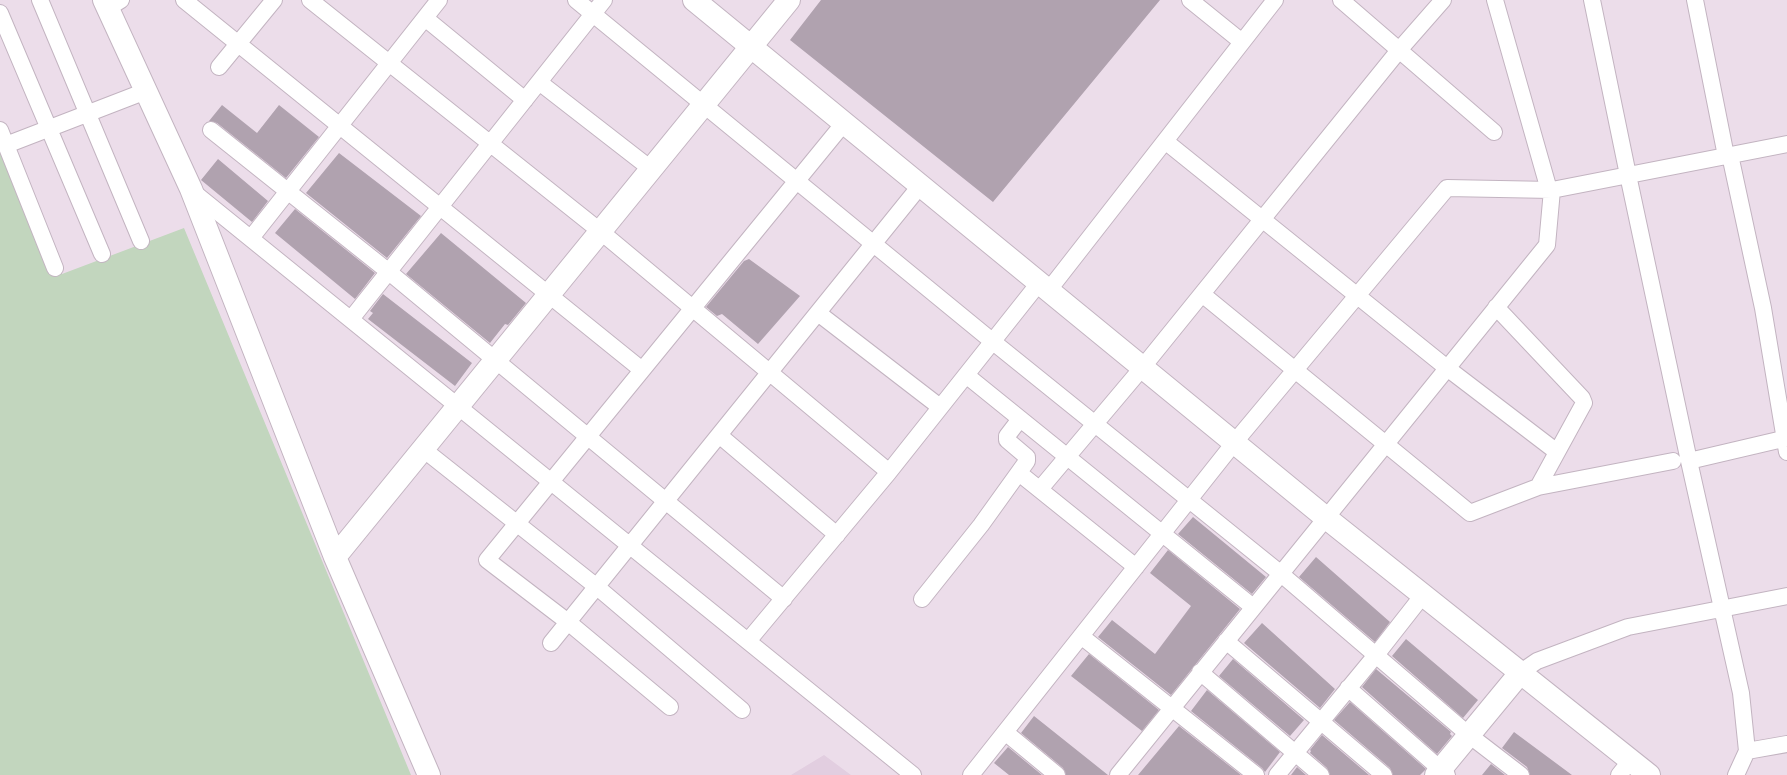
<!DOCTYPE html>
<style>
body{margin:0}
canvas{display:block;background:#ecddea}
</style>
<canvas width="1787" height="775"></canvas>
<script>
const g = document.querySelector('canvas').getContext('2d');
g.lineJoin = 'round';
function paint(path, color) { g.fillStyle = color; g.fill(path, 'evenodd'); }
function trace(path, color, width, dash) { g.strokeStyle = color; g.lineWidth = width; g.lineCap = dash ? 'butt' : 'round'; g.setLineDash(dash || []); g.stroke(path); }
const built = new Path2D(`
 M824 755 851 775H791Z`);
const green = new Path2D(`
 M0 122 62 274 184 228 411 775H0Z`);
const building = new Path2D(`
 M821 0H1160L993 202 790 40Z
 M222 105 257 133 279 105 319 137 286 178 217 123 209 121Z
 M339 153 421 216 387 258 306 193Z
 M218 159 268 201 252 222 201 180Z
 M295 209 375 273 355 299 275 233Z
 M441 233 526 303 508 325 505 324 490 343 406 274Z
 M749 259 800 296 758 344 722 314 717 316 706 307 744 261Z
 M383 294 472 363 455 386 368 319 373 313 370 311Z
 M1193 517 1266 577 1252 594 1178 534Z
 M1168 550 1240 609 1171 695 1098 637 1112 620 1155 654 1191 606 1150 573Z
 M1316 557 1390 622 1375 642 1299 577Z
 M1262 623 1335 689 1320 708 1244 643Z
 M1406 639 1478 700 1463 718 1392 656Z
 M1089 654 1159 710 1142 731 1071 676Z
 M1233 659 1304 720 1290 736 1219 676Z
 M1376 669 1451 732 1450 734 1452 736 1437 754 1362 687Z
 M1207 690 1280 752 1265 772 1262 768 1191 711Z
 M1350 702 1426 769 1420 775H1393L1390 768 1334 720Z
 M1034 716 1108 775H1066L1063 768 1021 733Z
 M1179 726 1241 775H1138Z
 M1514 732 1572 775H1530L1527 767 1502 748Z
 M1322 735 1369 775H1330L1327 768 1310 753 1311 751 1310 750Z
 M1008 747 1042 775H1009L994 763Z
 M1491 764 1505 775H1482Z
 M1297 767 1306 775H1291Z`);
const street = new Path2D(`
 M40 0 141 241
 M184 0 642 370
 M310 0 600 231 889 472
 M576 0 992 341 1280 573 1469 735 1521 775
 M1190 0 1242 42
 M1341 0 1494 132
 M1495 0 1549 190
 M1592 0 1628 175 1689 461
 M1695 0 1726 156
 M108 8 121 0
 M0 13 102 254
 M425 18 525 100
 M219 67 274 0
 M539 82 651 169
 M0 130 55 268
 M211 130 389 272 784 599
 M1165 141 1447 368 1557 452
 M6 145 146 91
 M1730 155 1763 308 1787 452
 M192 191 913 775
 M251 238 439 0
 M1048 291 1275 0
 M1202 294 1470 513 1538 487 1673 461
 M1496 307 1582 398 1584 403 1538 487
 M818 313 940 407
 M351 319 604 0
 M966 375 1253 607
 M719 435 837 535
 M423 449 597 587 742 710
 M1019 473 1136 567
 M1040 489 1142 368 1400 49 1443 0
 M922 599 981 525 1027 461V457L1007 440V436L1020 419
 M1081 636 1256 775
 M748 641 889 472 1039 283
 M1226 641 1384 775
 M551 643 920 186
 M1200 672 1321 775
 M1521 672 1537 661 1628 627 1787 596
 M1348 688 1447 775
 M670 707 568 622 487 560 844 123
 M1005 732 1057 775
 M1747 751 1787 744
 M971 775 1234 443 1447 188 1552 190 1787 144
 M1118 775 1547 245 1552 190
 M1277 775 1376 655 1423 595
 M1619 775 1631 760
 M1736 775 1747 751 1741 693 1689 461 1787 438`);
const secondary = new Path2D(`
 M104 0 191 189 335 557 429 775
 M694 0 1325 517 1649 775
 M335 557 789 0
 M1436 775 1521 672`);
paint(built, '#e2cee0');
paint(green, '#c2d6be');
paint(building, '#b0a2af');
trace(street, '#c3b4c1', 18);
trace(secondary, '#c3b4c1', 24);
trace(street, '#fff', 16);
trace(secondary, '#fff', 22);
</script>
